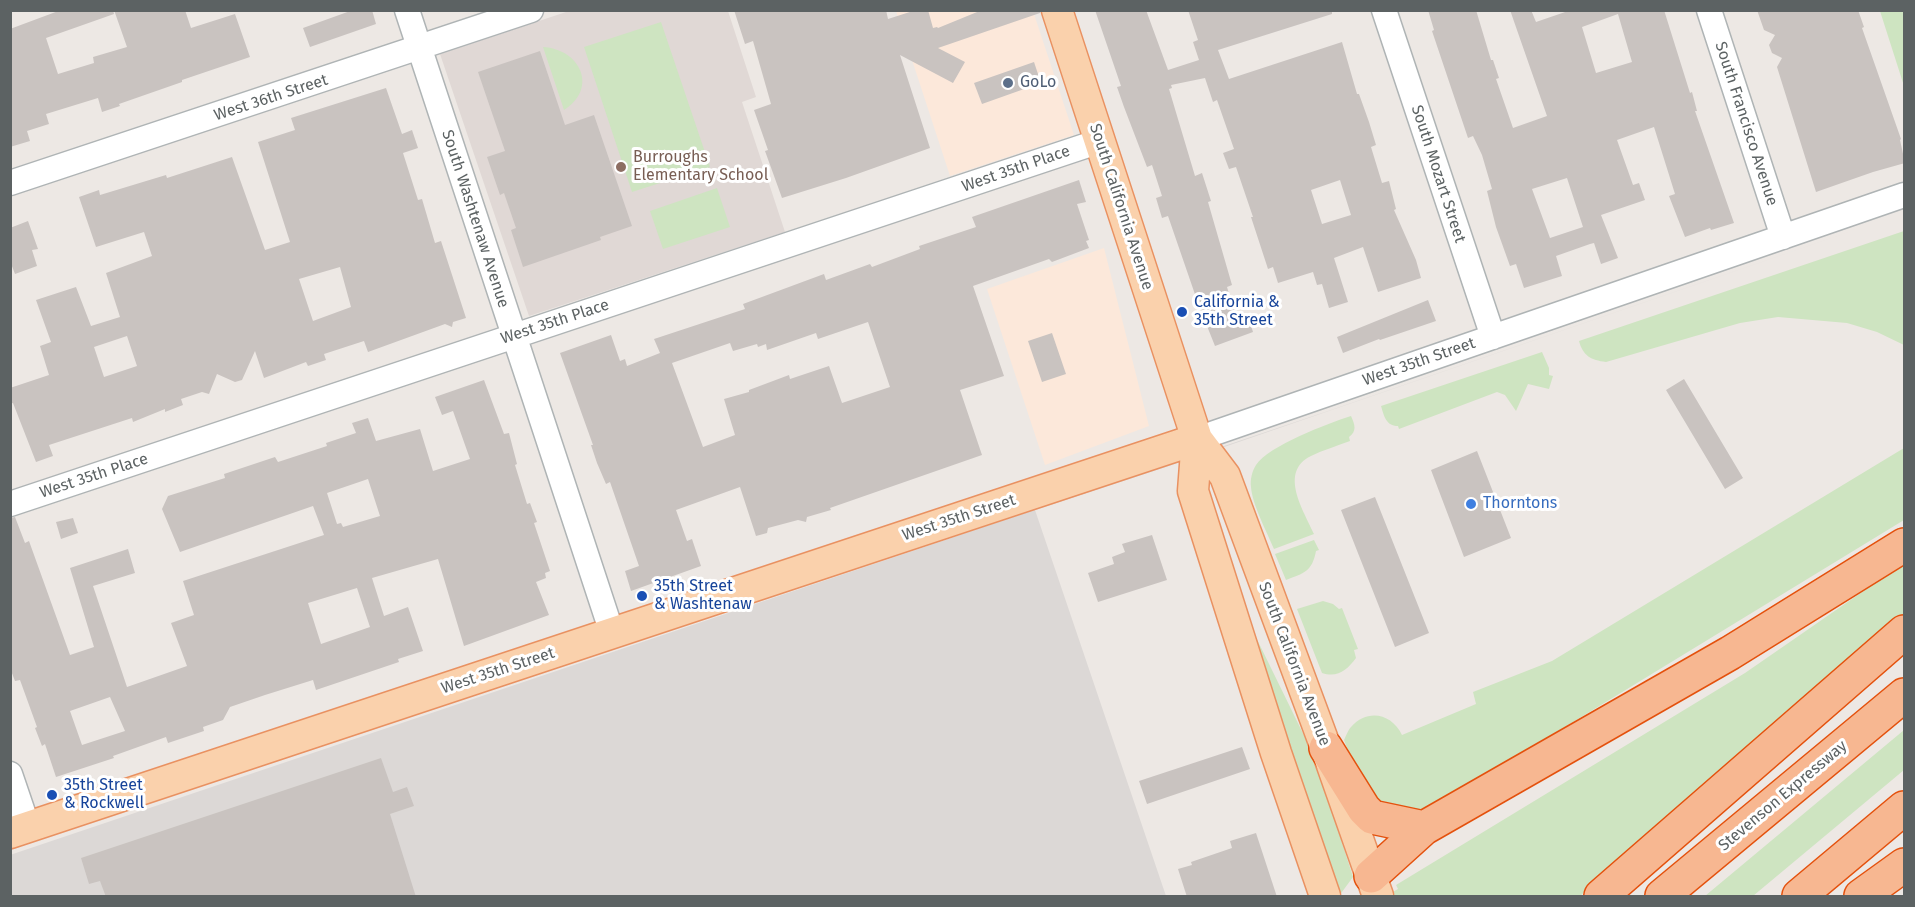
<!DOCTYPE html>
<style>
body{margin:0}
#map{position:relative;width:1915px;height:907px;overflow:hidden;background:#ede8e4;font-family:"Fira Sans",sans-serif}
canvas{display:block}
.frame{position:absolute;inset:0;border:12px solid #5c6263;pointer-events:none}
</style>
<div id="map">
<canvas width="1915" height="907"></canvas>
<div class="frame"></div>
</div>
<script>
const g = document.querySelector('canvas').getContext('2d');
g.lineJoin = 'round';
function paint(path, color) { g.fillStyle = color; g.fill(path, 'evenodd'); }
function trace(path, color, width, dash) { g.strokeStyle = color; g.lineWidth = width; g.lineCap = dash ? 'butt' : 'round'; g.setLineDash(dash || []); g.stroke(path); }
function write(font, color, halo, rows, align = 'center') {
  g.font = font + ' "Fira Sans",sans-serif'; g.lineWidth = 6; g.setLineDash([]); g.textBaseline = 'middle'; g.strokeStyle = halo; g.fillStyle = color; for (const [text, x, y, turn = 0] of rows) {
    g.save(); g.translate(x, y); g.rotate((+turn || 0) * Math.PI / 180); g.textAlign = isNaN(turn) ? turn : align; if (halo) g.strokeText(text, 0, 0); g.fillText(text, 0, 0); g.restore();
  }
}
const commercial = new Path2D(`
 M896 11H1033L1074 135 950 176Z
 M1104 248 1149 426 1045 465 987 289Z`);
const industrial = new Path2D(`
 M1904 213 1166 467 1035 510 1166 896H11L10 855 1331 410Z`);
const education = new Path2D(`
 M569 11H728L756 97 742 102 785 232 529 316 440 54Z`);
const green = new Path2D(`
 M1880 11H1904V86Z
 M661 22 710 167 632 192 584 47Z
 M543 47C580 49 599 88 564 110Z
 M717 188 730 227 663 249 650 211Z
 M1904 231V345L1877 332 1847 323 1778 317 1740 323 1606 362C1591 360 1583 356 1579 341Z
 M1542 352 1549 368V375L1553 376 1549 389 1528 384 1516 411 1505 395 1497 392 1399 429 1398 426C1386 426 1384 416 1381 406Z
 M1351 416C1355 425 1357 431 1349 437L1350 441C1337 446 1323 450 1311 456 1278 472 1304 511 1314 534L1274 549C1267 532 1252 504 1251 487 1250 480 1252 471 1256 465 1268 446 1329 423 1351 416Z
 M1904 448V520L1424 813 1376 810 1356 771 1344 740C1346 736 1348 730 1351 727 1368 708 1392 714 1402 735L1476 704 1473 692 1552 661Z
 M1314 540 1319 550 1316 551C1312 572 1304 573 1286 580L1275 554Z
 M1904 563V614L1580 896H1392L1391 893 1398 889 1396 885 1745 673Z
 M1323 601 1333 604 1339 609 1342 608 1358 649 1354 650 1356 658C1347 670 1338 678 1322 673L1297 609Z
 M1249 623 1315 758 1353 877 1339 896H1336Z
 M1904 730V770L1753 896H1705Z`);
const building = new Path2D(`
 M61 10H113L114 14 46 38 58 74 94 63 93 57 127 47 114 10H185L191 28 235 14 250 57 182 80V82L119 104 120 106 102 112 98 98 46 114 49 124 27 131 30 141 10 147V29Z
 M353 10H372L376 24 310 47 303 28Z
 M734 10H886L888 19 916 10H928L933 28 937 27 938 28 982 10H1040V13L938 48 965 62 953 83 900 55 930 148 846 178 782 198 765 151 768 150 754 110 771 104 753 41 745 44Z
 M1095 10H1146L1168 70 1199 60 1193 42 1198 40 1188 10H1332V14L1218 50 1229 79 1342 42 1357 94H1359L1369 122 1376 145 1371 147 1382 183 1389 181 1396 209 1394 210 1416 260 1421 278 1378 292 1363 247 1334 258 1348 302 1329 308 1322 284 1317 285 1313 272 1278 283 1273 267 1268 269 1251 217H1253L1236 167 1229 169 1223 153 1234 149 1217 100 1213 102 1205 78 1171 85 1172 88 1169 89 1195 176 1202 173 1211 201 1208 202 1232 285 1227 287 1236 317 1247 313 1253 332 1215 346 1199 306 1168 216 1162 218 1156 198 1162 196 1152 165 1147 167 1124 107 1117 87 1121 86ZM1340 180 1351 215 1322 224 1311 190Z
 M1428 10H1476L1491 60H1493L1499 78 1496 79 1513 128 1547 116 1510 10H1531L1536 22 1571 10H1664L1690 93 1692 92 1697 111H1695L1734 223 1711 230 1710 228 1685 237 1669 196 1675 194 1654 127 1617 140 1633 185 1639 183 1645 200 1601 215 1618 258 1601 264 1594 243 1590 244 1556 256 1562 276 1524 288 1516 264 1510 266 1496 227 1487 191 1492 189 1482 155 1473 136 1468 138 1432 31 1434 30ZM1618 14 1632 62 1596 73 1582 27ZM1567 178 1583 227 1550 238 1532 189Z
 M1757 10H1858L1864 27 1862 28 1901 139 1900 140 1905 163 1873 172 1816 192 1777 67 1782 58 1772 53 1769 45 1775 35 1764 30Z
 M540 51 565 125 594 115 632 226 600 237 601 240 523 267 511 230 516 228 504 193 500 195 487 157 505 151 478 72Z
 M1034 62 1041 83 982 104 974 83Z
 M386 88 402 134 412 130 418 148 403 153 418 200 422 199 435 243 441 241 466 318 453 322 452 327 445 324 368 352 364 341 324 354 326 360 308 366 306 362 264 378 255 351 242 380 235 382 217 374 209 394 202 392 181 399 183 405 165 412V409L133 422 132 418 49 445 53 456 36 462 13 403 10 404V388L49 375 40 346 51 342 36 300 76 287 91 326 120 317 106 273 152 256 144 232 96 247 79 197 99 190 100 195 166 175 167 178 232 157 265 250 290 242 258 142 295 130 291 118ZM340 267 351 307 313 321 299 279ZM127 336 137 366 104 377 94 347Z
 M1079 180 1086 202 1077 204 1089 240 1086 241 1089 248 1052 262 1049 259 973 286 1004 376 960 390 982 455 830 508 831 510 807 517 806 522 798 520 768 528 767 533 756 536 740 487 676 510 687 541 692 539 701 566 631 591 625 571 639 566 610 482 606 484 597 463 591 445H593L560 353 611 335 620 361 625 359 627 366 660 353 654 339 745 309 743 304 824 274 826 280 870 264 872 267 920 249 919 246 976 227 972 217ZM868 322 890 387 842 403 829 366 790 379 789 375 749 390V392L724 399 735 435 703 447 672 363 730 343 733 351 757 344 758 347 766 344 767 350 816 333 818 339Z
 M28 221 38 249 32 250 37 266 15 274 10 261V228Z
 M1428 300 1436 321 1380 340 1379 339 1343 353 1337 337Z
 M1052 333 1066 374 1042 382 1028 341Z
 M1684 379 1743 478 1725 489 1666 390Z
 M484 380 504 434 509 433 517 464 515 465 527 504 530 503 537 522 534 523 550 571 545 573 546 578 536 582 549 615 464 646 438 559 372 578 384 616 408 607 423 651 398 659 399 662 316 690 313 680 265 695 230 707 223 720 203 727 204 731 168 743 166 737 113 756 114 758 56 777 45 744 42 746 35 728 37 727 20 680 15 681 10 668V518L15 517 25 543 29 541 70 655 94 647 70 568 128 549 135 573 93 586 127 687 187 666 171 623 194 615 183 581 324 535 313 506 180 552 162 509 168 496 225 478 224 474 275 457 278 462 327 446 326 443 356 433 352 423 368 418 376 441 420 429 433 471 470 459 453 411 442 415 435 397ZM368 479 380 516 343 527 341 523 337 524 327 493ZM357 588 370 627 321 644 308 603ZM110 697 125 731 82 745 70 711Z
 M1477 451 1511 538 1464 557 1431 470Z
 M1375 497 1429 633 1395 647 1341 510Z
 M73 518 78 533 61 539 56 522Z
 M1152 535 1167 580 1098 602 1088 573 1114 564 1112 557 1125 552 1122 544Z
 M1242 747 1250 769 1147 804 1139 781Z
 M381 758 393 792 407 787 414 806 390 814 416 897H106L100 881 89 884 81 858Z
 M1256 833 1277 897H1187L1178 869 1192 865 1191 862 1232 848 1230 841Z`);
const minor = new Path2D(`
 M407 10 612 633
 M1384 10 1493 337
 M1709 10 1783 237
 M10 183 531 10
 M1197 439 1904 195
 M10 504 1100 141
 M10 774 28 827`);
const major = new Path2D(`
 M1057 10 1197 439 1225 476 1326 748 1378 896
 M1197 439 1193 491 1276 753 1325 896
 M10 833 1197 439`);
const highway = new Path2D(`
 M1326 748 1364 809 1372 817 1424 828
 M1371 876 1424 828 1730 653 1904 545
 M1601 896 1904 632
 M1662 896 1904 695
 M1799 896 1904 808
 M1861 896 1904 865`);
const markers = [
 [1008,83,6,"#5c6f8a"],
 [621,167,6,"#8d6e63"],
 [1182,312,6,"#1a4fb4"],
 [1471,504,6,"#3f7fe0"],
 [642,596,6,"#1a4fb4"],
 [52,795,6,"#1a4fb4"]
];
const serviceNames = [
 ["GoLo",1020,83]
];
const streetNames = [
 ["West 36th Street",271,98,-18],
 ["South Francisco Avenue",1746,124,72],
 ["West 35th Place",1016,169,-19],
 ["South Mozart Street",1438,174,72],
 ["South California Avenue",1121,207,72],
 ["South Washtenaw Avenue",475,219,72],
 ["West 35th Place",555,322,-18],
 ["West 35th Street",1419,362,-19],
 ["West 35th Place",94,476,-18],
 ["West 35th Street",959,518,-18],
 ["South California Avenue",1294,664,69],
 ["West 35th Street",498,671,-18],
 ["Stevenson Expressway",1783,796,-40]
];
const educationNames = [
 ["Burroughs",633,158],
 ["Elementary School",633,176]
];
const transitNames = [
 ["California &",1194,303],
 ["35th Street",1194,321],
 ["35th Street",654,587],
 ["& Washtenaw",654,605],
 ["35th Street",64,786],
 ["& Rockwell",64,804]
];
const shopNames = [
 ["Thorntons",1483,504]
];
paint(commercial, '#fce8da');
paint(industrial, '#dcd8d6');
paint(education, '#e0d8d5');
paint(green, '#cee4c1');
paint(building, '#c9c3c0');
trace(minor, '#afb4b5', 27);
trace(major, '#e99161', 33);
trace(highway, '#e4510d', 36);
trace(minor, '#fff', 24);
trace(major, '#fad1ac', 30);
trace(highway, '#f7b791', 33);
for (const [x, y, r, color] of markers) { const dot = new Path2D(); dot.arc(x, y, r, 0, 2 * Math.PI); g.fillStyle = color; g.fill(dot); trace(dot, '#fff', 2); }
write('16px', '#4e5e75', '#fff', serviceNames, 'left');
write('16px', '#5c6263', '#fff', streetNames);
write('16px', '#785e54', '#fff', educationNames, 'left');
write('16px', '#164399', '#fff', transitNames, 'left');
write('16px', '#366cbe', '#fff', shopNames, 'left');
</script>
